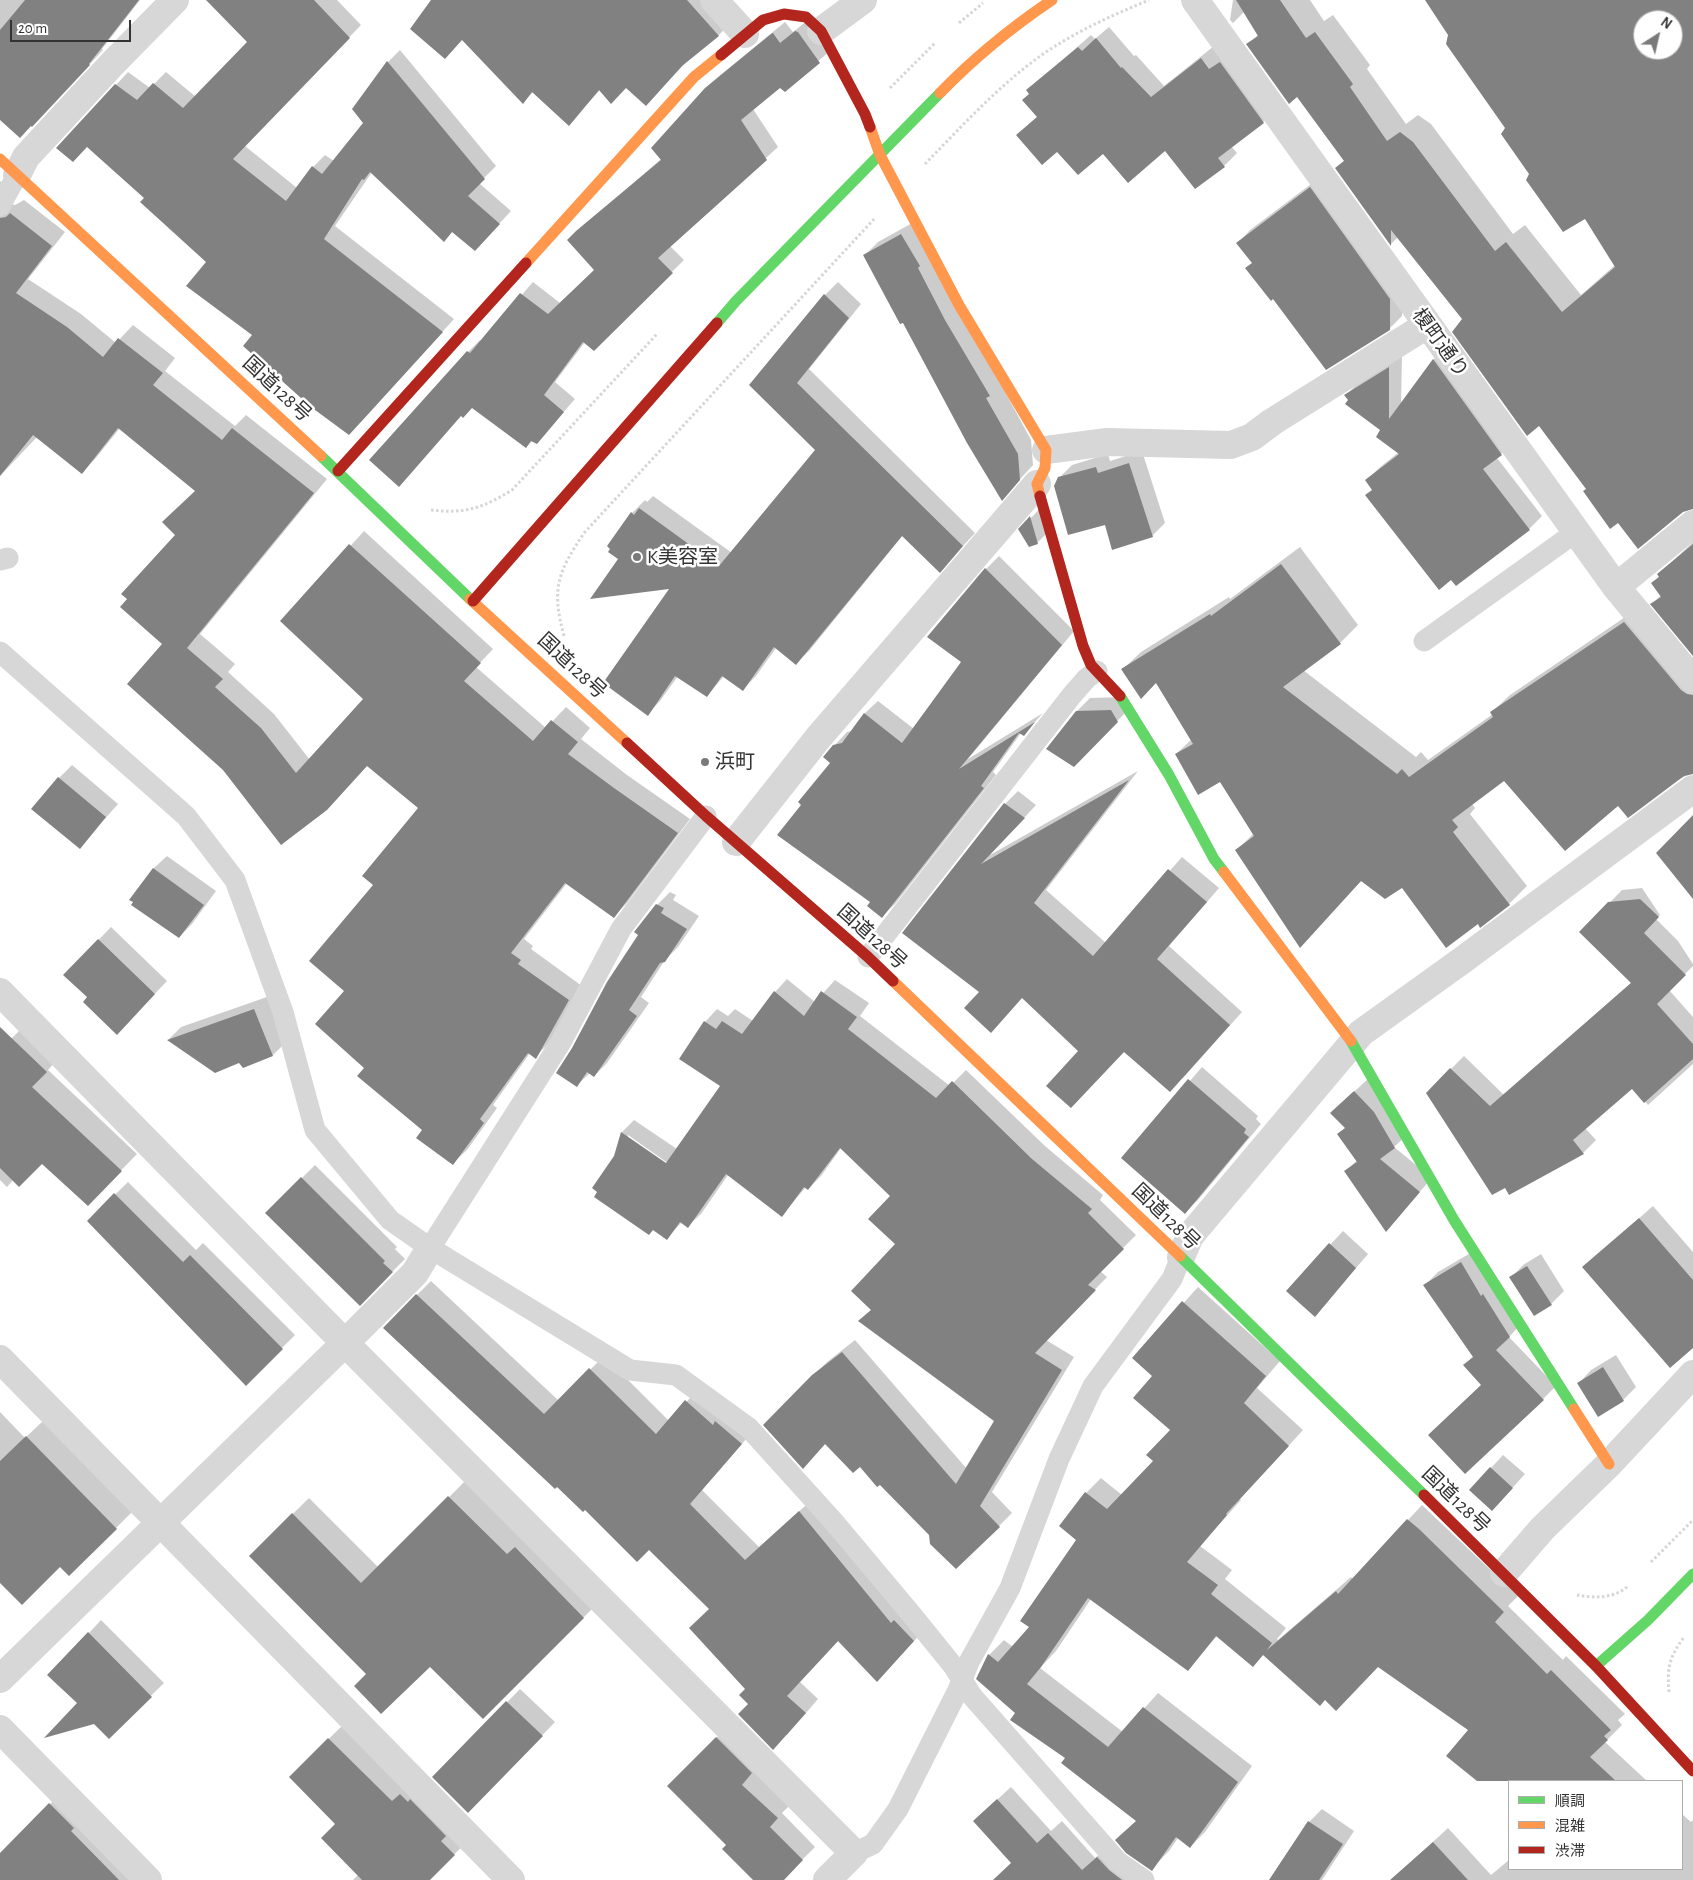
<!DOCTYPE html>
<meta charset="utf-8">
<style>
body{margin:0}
#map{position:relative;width:1693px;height:1880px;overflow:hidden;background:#fff;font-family:"Alegreya Sans","Noto Sans JP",sans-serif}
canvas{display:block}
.legend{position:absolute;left:1508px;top:1780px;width:175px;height:90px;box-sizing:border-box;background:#fff;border:1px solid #adadad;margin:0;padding:6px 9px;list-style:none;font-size:15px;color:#333}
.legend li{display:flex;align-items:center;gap:10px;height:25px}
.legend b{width:25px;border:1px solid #adadad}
.north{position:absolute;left:1633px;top:10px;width:50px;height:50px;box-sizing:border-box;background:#fff;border:1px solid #adadad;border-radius:50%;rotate:35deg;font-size:14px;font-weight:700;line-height:20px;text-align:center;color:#333}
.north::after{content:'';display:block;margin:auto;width:18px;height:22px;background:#7a7a7a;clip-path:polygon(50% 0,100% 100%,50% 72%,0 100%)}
.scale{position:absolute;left:10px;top:20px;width:121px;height:22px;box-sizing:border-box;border:2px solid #333;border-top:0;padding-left:6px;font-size:15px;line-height:18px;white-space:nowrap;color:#333;-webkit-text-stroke:4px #fff;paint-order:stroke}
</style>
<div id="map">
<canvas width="1693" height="1880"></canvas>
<ul class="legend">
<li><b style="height:6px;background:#63d668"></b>順調</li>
<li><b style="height:6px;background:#ff974d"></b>混雑</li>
<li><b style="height:6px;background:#b3261e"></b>渋滞</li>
</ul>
<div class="north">N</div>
<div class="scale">20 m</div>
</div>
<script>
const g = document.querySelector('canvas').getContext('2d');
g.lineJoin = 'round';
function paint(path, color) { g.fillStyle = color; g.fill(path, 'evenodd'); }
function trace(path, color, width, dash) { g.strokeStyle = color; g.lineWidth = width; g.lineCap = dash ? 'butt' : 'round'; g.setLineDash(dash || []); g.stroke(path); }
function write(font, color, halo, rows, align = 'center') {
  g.font = font + ' "Alegreya Sans","Noto Sans JP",sans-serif'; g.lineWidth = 5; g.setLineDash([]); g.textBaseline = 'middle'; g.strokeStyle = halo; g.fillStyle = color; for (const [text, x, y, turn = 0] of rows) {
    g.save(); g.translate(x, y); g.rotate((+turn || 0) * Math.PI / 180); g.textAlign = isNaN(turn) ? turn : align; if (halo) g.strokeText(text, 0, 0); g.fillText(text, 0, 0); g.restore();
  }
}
const shadow = new Path2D(`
 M0 0H140L102 49 103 50 46 111 0 117Z
 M212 0H337L361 25 245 146 297 188 313 167 325 155 334 161 365 123 354 109 388 62 400 50 496 166 479 183 511 211 487 237 453 231 444 240 372 172 335 226 454 319 361 422 254 334 208 262 146 198 87 146 58 147 128 72 150 88 166 72 196 97 249 42Z
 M433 0H719L735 18 718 36 688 60 646 105 627 87 600 90 569 124 533 92 523 102Z
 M1233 0H1310L1324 21 1333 15 1370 65 1367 69 1406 124 1418 115 1431 124 1513 234 1525 225 1581 295 1615 265 1585 218 1530 174 1506 128 1429 0H1693V508L1619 522 1587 488 1463 319 1398 237 1391 244 1336 168 1345 160 1298 96 1248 45 1259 34 1244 12 1233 23 1230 20ZM1643 20H1673V50H1643Z
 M808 20 831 50 785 90 780 87 753 109 778 147 670 246 684 260 594 349 585 342 555 382 575 399 537 442 533 440 526 447 468 352 480 340 481 341 533 282 560 303 596 270 577 232 661 159 706 89 718 77 785 22 793 32Z
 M1109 27 1134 56 1136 55 1164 86 1214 46 1276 109 1263 122 1232 147 1237 153 1224 166 1165 149 1103 152 1057 150 1017 135 1038 116 1031 93 1028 90 1091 35 1095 39Z
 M1323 175 1403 286 1402 316 1389 329 1253 263 1238 243 1250 230Z
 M0 181 3 184 7 203 15 205 24 200 65 232 28 279 81 314 116 343 133 325 175 358 165 371 235 426 246 415 327 479 200 634 235 664 228 672 274 714 310 760 364 699 282 621 364 531 493 649 476 667 546 728 566 707 590 728 581 739 627 775 690 819 627 903 614 916 567 883 524 939 533 946 531 949 582 986 549 1043 535 1057 530 1053 493 1105 497 1108 467 1150 453 1163 424 1129 366 1068 346 991 375 885 420 807 368 765 326 809 164 644 176 535 196 490 120 428 95 459 81 473 37 437 0 476Z
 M914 222 1031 440 1033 465 1002 499 904 321 865 255 878 242Z
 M838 282 861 304 809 369 975 533 940 571 903 535 809 651 796 663 776 648 756 676 743 689 724 676 707 696 678 676 660 701 648 714 672 587 619 559 632 513 645 500 647 502 653 496 732 553 816 449 751 385 825 295Z
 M1446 347 1514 441 1497 458 1542 516 1529 529 1373 489 1367 480 1379 468 1399 452 1382 430 1346 395 1359 382 1402 356 1401 404 1434 359Z
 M1142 451 1165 523 1152 536 1106 523 1059 478 1072 465 1108 454 1110 461Z
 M1043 505 1050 530 1037 543 1020 530Z
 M1693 542V654L1652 604 1661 595 1652 583 1660 576 1659 574Z
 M1300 547 1358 625 1340 643 1303 670 1416 757 1421 752 1428 760 1493 714 1492 712 1510 695 1643 605 1693 665V773L1618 804 1504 780 1472 804 1475 808 1470 814 1527 886 1509 904 1480 926 1478 923 1402 886 1362 880 1300 946 1237 850 1253 834 1220 781 1176 754 1192 739 1157 681 1123 669 1141 652 1229 597 1230 599Z
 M999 556 1074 631 968 759 1043 713 1024 734 1021 733 993 772 996 775 895 904 882 916 802 805 832 763 834 746 847 732 852 731 865 713 878 701 914 729 962 662 986 569Z
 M1124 697 1130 708 1074 765 1076 712 1090 698Z
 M72 765 118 804 80 847 59 778Z
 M1138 771 1046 890 1106 943 1182 857 1219 888 1169 946 1242 1012 1183 1078 1124 1051H1079L1023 997 980 992 904 933 1005 804 1018 791 1036 805 990 855Z
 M167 856 216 891 192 924 179 937 131 899 154 868Z
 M1642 888 1660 915 1656 919 1678 941 1693 964V966L1669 990 1693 1017V1064L1648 1105 1632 1087 1585 1128 1596 1140 1583 1153 1427 1093 1464 1056 1504 1095 1632 982 1581 932 1622 890Z
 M670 892 676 895 673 900 699 916 678 947 665 960 641 997 649 1003 607 1063 594 1076 590 1073 576 1086 640 934 657 905Z
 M111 927 167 981 130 1020 89 997 65 975Z
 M787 979 815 1002 835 980 869 1003 860 1016 950 1086 966 1070 1045 1146 1103 1195 1100 1200 1136 1235 1100 1271 1107 1277 1046 1340 1074 1357 992 1492 1012 1513 999 1526 930 1534 860 1465 826 1443 816 1454 765 1425 827 1362 855 1340 967 1469 996 1420 860 1321 872 1309 897 1244 892 1196 841 1148 821 1176 808 1189 806 1187 782 1215 728 1175 701 1214 688 1226 682 1222 667 1238 616 1156 622 1132 634 1120 677 1149 722 1086 705 1022 717 1009 728 1016 735 1009 753 1021 775 992ZM628 1135 672 1166 670 1168 628 1138Z
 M267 997 286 1042 273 1055 244 1066 239 1061 169 1039 181 1027Z
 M28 1022 62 1054 48 1070 137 1154 88 1204 42 1162 13 1180 7 1187 0 1180V1050Z
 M1202 1067 1258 1116 1256 1119 1261 1124 1198 1200 1185 1212 1123 1158Z
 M1368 1079 1407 1135 1394 1147 1432 1178 1386 1230 1346 1171 1357 1160 1346 1127 1345 1100Z
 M315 1165 397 1247 395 1249 405 1259 360 1304 267 1213Z
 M128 1182 196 1250 203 1243 295 1335 246 1384 88 1221Z
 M1653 1206 1693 1252V1346L1584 1267Z
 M1343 1231 1368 1254 1315 1316 1288 1290Z
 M1474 1251 1522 1323 1509 1337 1556 1386 1543 1399 1482 1385 1474 1356 1425 1285 1438 1272Z
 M1541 1254 1564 1291 1551 1304 1534 1315 1511 1278 1523 1265Z
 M431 1281 559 1401 604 1356 669 1421 700 1387 754 1430 702 1490 759 1547 813 1499 927 1627 890 1667 839 1640 800 1682 818 1699 787 1735 750 1704 746 1689 710 1609 649 1548 585 1508 384 1328Z
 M1198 1287 1280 1361 1257 1388 1303 1430 1240 1499 1241 1500 1200 1546 1232 1570 1225 1579 1286 1628 1277 1639 1278 1640 1351 1577 1353 1579 1422 1505 1518 1596 1508 1606 1563 1660 1566 1656 1625 1714 1618 1720 1622 1725 1605 1742 1647 1781H1537L1495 1741 1378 1666 1325 1699 1264 1654 1253 1665 1217 1636 1188 1670 1091 1599 1056 1651 1040 1668 1123 1732 1158 1693 1252 1766 1205 1832 1190 1847 1178 1838 1169 1851 1154 1866 1137 1820 977 1678 989 1655 1004 1640 1013 1647 1031 1627 1078 1540 1086 1493 1101 1478 1122 1495 1155 1461 1172 1430 1154 1376 1134 1358Z
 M1616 1355 1636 1387 1623 1400 1598 1416 1579 1383 1591 1370Z
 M0 1412 25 1438 43 1421 132 1512 69 1575 60 1566 0 1582Z
 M1503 1455 1525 1474 1505 1496 1491 1468Z
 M465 1481 600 1601 483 1718 430 1665 368 1674 250 1556 309 1498 379 1568Z
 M101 1620 164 1683 109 1737 79 1703 89 1633Z
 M520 1689 555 1722 468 1812 434 1777Z
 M346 1722 471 1838 428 1880H353L358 1875 336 1824 290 1777Z
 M729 1725 790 1805 782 1813 815 1847 782 1880H755L728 1845 669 1786Z
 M67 1787 138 1880H0V1855Z
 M1011 1787 1051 1831 1062 1821 1095 1858 1109 1846 1142 1880H1013V1863L988 1808Z
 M1322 1809 1354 1831 1322 1880H1271L1309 1822Z
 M1682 1814 1691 1822 1693 1820V1880H1409L1401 1871 1448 1828 1491 1875 1509 1860V1869H1682Z`);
const building = new Path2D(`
 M25 0H139L89 64 90 65 32 127 31 126 20 138 0 120V30Z
 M206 0H314L350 38 233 159 286 201 312 166 322 174 363 123 352 109 387 61 485 179 468 196 500 224 475 251 452 232 444 242 370 172 364 180 362 179 324 239 443 332 349 435 311 407 243 346 252 335 186 286 206 262 140 202 144 198 87 147 73 162 56 148 115 84 137 100 153 83 183 108 247 42Z
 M431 0H687L719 36 682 66 646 106 626 88 611 104 599 90 569 126 532 92 523 104 462 40 445 59 410 29Z
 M1236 0H1280L1306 38 1315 32 1353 84 1350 87 1387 141 1400 132 1413 142 1495 251 1506 242 1562 312 1615 267 1585 219 1563 232 1526 180 1529 174 1501 134 1505 128 1446 44 1448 35 1425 0H1693V509L1683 512 1638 549 1618 523 1610 529 1583 491 1586 489 1539 426 1527 436 1452 332 1462 319 1391 230V246L1335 168 1344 161 1297 97 1289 104 1246 44 1258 36ZM1643 20H1673V50H1643Z
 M795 31 798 32 820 63 785 92 780 88 741 120 767 160 658 258 673 273 594 351 583 342 544 395 564 412 537 444 531 441 526 448 472 408 463 418 461 416 399 487 369 460 467 351 470 353 520 293 548 314 594 270 567 240 576 231 661 160 651 148 705 88 771 34 773 33 780 43Z
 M1096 38 1121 68 1122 67 1151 97 1201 58 1209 69 1220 62 1264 123 1218 158 1225 167 1195 189 1165 151 1128 183 1103 154 1078 175 1057 152 1042 165 1016 135 1037 117 1022 100 1029 94 1026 90 1078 47 1082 51Z
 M1310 187 1390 299V330L1326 370 1273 299 1271 301 1245 268 1252 263 1236 243Z
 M10 213 52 246 16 293 67 327 103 357 118 338 163 373 153 385 222 440 232 428 314 493 187 648 223 679 215 687 261 728 296 773 363 699 280 621 349 544 481 663 464 681 533 741 551 720 578 742 568 754 614 788 678 833 614 918 565 883 511 953 521 960 518 964 569 1000 536 1059 528 1053 480 1119 484 1123 453 1165 416 1138 422 1130 357 1076 364 1068 315 1024 344 991 309 961 373 885 362 876 418 808 367 766 327 810 281 845 223 770 127 684 162 644 120 607 127 599 121 594 175 535 162 522 195 491 118 428 82 474 33 435 0 476V218L6 217Z
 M901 234 920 266 918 268 945 320 990 396 986 398 1018 454 1020 480 1002 501 967 443 903 323 900 324 863 255Z
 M824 294 849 318 797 383 963 546 940 573 902 536 796 665 774 647 743 691 722 676 707 697 675 676 648 716 603 683 669 589 590 599 618 559 608 552 610 549 607 546 631 512 634 515 639 508 719 566 815 450 749 385Z
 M1433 359 1502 455 1483 469 1530 530 1456 586 1451 580 1439 590 1365 495 1372 490 1365 480 1399 454 1376 437 1380 430 1345 404 1348 400 1344 395 1389 367V419Z
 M1129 463 1153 537 1112 550 1105 525 1068 535 1054 486 1058 477 1096 467 1098 473Z
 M1030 516 1038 544 1029 547 1018 529Z
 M1693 544V656L1650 604 1661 597 1651 583 1659 577 1657 574Z
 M1281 564 1341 644 1283 687 1397 774 1402 769 1409 777 1493 717 1490 712 1624 622 1681 690 1687 694 1693 695V774L1684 776 1628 818 1618 806 1565 851 1504 781 1452 820 1458 827 1453 832 1510 905 1480 928 1478 924 1446 948 1402 888 1385 899 1361 881 1300 948 1235 850 1254 836 1220 782 1198 795 1175 754 1193 744 1156 683 1141 699 1121 669 1210 614 1211 616Z
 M985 568 1062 645 959 769 1035 722 1024 736 1019 733 981 786 984 788 882 918 867 906 870 902 777 835 801 805 798 802 830 763 823 757 833 745 842 743 864 713 902 743 961 662 927 637Z
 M1111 710 1118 722 1074 767 1046 749 1076 711Z
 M58 777 106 817 80 849 31 809Z
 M1129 780 1034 903 1093 956 1168 869 1207 902 1157 959 1230 1025 1170 1092 1124 1052 1071 1108 1046 1086 1078 1051 1022 998 991 1033 964 1008 979 992 902 933 1004 803 1025 818 981 864Z
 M1693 815V899L1656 853Z
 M153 868 204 905 179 938 131 905 133 902 129 900Z
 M1640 899 1659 917 1644 933 1686 975 1657 1004 1693 1044V1059L1644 1103 1632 1089 1573 1140 1584 1154 1509 1195 1505 1188 1492 1195 1426 1093 1450 1068 1490 1106 1631 983 1579 932 1608 902Z
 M656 904 664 908 661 913 687 929 665 962 660 963 629 1010 637 1016 594 1077 587 1072 577 1087 556 1073 572 1048 607 982 638 935 634 932Z
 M98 939 155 994 117 1035 83 1002 87 997 63 975Z
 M774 991 804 1016 821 991 857 1017 848 1029 936 1098 952 1081 1032 1159 1092 1209 1088 1213 1124 1249 1088 1285 1096 1290 1035 1353 1062 1370 980 1506 1000 1527 956 1569 930 1544 929 1535 880 1485 877 1487 860 1467 853 1473 825 1444 803 1469 763 1425 812 1375 842 1352 956 1484 994 1421 858 1321 871 1310 851 1291 895 1244 868 1219 890 1196 840 1148 808 1190 804 1187 782 1217 726 1174 688 1228 680 1222 667 1240 653 1230 649 1235 594 1197 597 1192 592 1188 614 1156 621 1132 666 1163 720 1086 679 1059 704 1021 716 1029 722 1021 742 1034Z
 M254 1009 273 1056 243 1068 239 1063 215 1073 167 1040Z
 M0 1027 47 1072 32 1087 122 1171 88 1206 42 1164 19 1187 0 1168Z
 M1188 1079 1246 1129 1244 1133 1249 1137 1185 1214 1121 1158Z
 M1354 1091 1374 1112 1395 1148 1380 1159 1420 1192 1386 1232 1344 1171 1357 1162 1337 1134 1345 1128 1330 1113Z
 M301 1177 385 1261 383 1263 393 1272 360 1306 265 1213Z
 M114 1193 183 1262 190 1255 283 1349 246 1386 87 1221Z
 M1639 1218 1693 1280V1348L1670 1368 1582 1267Z
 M1329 1243 1356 1268 1315 1317 1286 1291Z
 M1461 1262 1481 1296 1483 1294 1510 1337 1496 1350 1544 1400 1465 1474 1428 1435 1481 1385 1463 1365 1473 1357 1423 1285Z
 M1527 1266 1552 1305 1534 1316 1509 1277Z
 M416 1294 544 1414 589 1368 656 1434 685 1400 713 1425 715 1421 742 1444 690 1504 745 1560 799 1511 891 1623 894 1620 914 1641 877 1682 838 1641 787 1696 806 1713 773 1750 738 1714 748 1704 739 1695 745 1689 689 1628 709 1609 649 1550 637 1562 585 1510 583 1512 557 1487 555 1489 383 1328Z
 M1182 1301 1266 1376 1244 1403 1289 1446 1226 1514 1227 1515 1187 1562 1218 1585 1211 1594 1272 1643 1267 1650 1336 1591 1338 1594 1407 1519 1419 1529 1504 1612 1495 1622 1547 1674 1551 1670 1611 1730 1604 1736 1608 1740 1590 1757 1616 1781H1477L1446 1756 1468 1730 1378 1667 1336 1711 1325 1700 1320 1706 1263 1655 1253 1667 1216 1636 1188 1671 1088 1598 1041 1667 1027 1684 1108 1747 1143 1707 1238 1782 1190 1848 1176 1837 1152 1871 1126 1853 1115 1840 1136 1821 1061 1763 1065 1758 1010 1720 1015 1713 976 1679 988 1654 998 1662 1029 1627 1020 1621 1076 1540 1059 1526 1085 1492 1107 1509 1153 1461 1146 1455 1170 1430 1133 1398 1152 1376 1132 1358Z
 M1603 1367 1624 1401 1598 1417 1577 1383Z
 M26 1436 117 1529 69 1576 60 1567 22 1605 0 1583V1461Z
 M1490 1467 1513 1488 1492 1511 1469 1490Z
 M448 1496 507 1554 515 1547 584 1618 483 1719 430 1667 381 1714 354 1686 366 1674 249 1556 292 1513 361 1583Z
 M88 1632 152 1697 109 1739 94 1724 44 1738 77 1703 47 1675Z
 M506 1701 543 1736 468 1813 432 1777Z
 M716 1737 752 1773 742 1785 778 1818 770 1827 803 1860 784 1880H753L722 1849 726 1845 667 1786Z
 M328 1738 392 1801 400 1794 408 1802 410 1799 446 1836 441 1841 455 1855 430 1880H362L321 1838 335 1824 289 1777Z
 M997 1799 1037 1843 1048 1833 1082 1870 1097 1857 1109 1870 1122 1880H993L1011 1863 973 1821Z
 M49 1803 74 1828 71 1831 119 1880H0V1853Z
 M1308 1821 1343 1844 1319 1880H1269Z
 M1433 1842 1468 1880H1390Z`);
const path = new Path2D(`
 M959 23 983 3
 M890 88 935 43
 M925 164C963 125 1001 83 1046 52 1079 30 1113 15 1149 0
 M431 510C465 514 483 508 512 490L657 334
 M564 636C551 588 558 572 584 533L875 218
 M1651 1562 1693 1520
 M1577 1595C1594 1598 1614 1599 1628 1586
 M1669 1692C1667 1667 1669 1658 1684 1637`);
const lane = new Path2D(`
 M0 206 17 175
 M0 560 8 558
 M1424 641 1576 532
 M0 652 186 816 235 880 283 1012 315 1130 390 1220 430 1248 630 1370 676 1375 749 1428 834 1522 912 1615 954 1667 972 1696 1118 1862 1144 1880
 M868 957 1072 695 1087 678 1097 671
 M430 1248 561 1042 621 929 706 816
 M854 1853 873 1844 898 1809 958 1690 969 1662 1010 1588 1059 1459 1093 1386 1172 1279 1181 1257`);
const street = new Path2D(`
 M714 0 745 34
 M1195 0 1616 587 1693 680
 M821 31 863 0
 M17 175 26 157 113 63 175 0
 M1046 450 1107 442 1231 445 1252 437 1272 422 1427 325
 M1616 587 1693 524
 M736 842 818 738 1037 484
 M0 992 345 1343 854 1853 827 1880
 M1181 1257 1190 1236 1361 1033 1464 959 1693 789
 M0 1359 511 1880
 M1504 1573 1542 1529 1609 1464 1693 1374
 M0 1679 345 1343 415 1273 430 1248
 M0 1729 148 1880`);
const fast = new Path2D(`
 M717 323 736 301 940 93
 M321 456 470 599
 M1120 696 1169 775 1214 859 1224 872
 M1351 1041 1454 1220 1574 1409
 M1180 1256 1424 1495
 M1596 1666 1648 1620 1693 1574`);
const slow = new Path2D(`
 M940 93C974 58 1012 27 1052 0
 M870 127 880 155 959 305 1046 450 1045 468 1037 484 1040 496
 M0 159 321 456
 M526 263 694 77 721 55
 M470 599 627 743
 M1224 872 1351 1041
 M893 981 1180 1256
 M1574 1409 1609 1464`);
const jam = new Path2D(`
 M721 55 763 20 784 14 806 17 821 31 865 114 870 127
 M338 471 526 263
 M1040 496 1083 646 1091 665 1120 696
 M473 601 717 323
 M627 743 706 816 868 957 893 981
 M1424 1495 1596 1666 1693 1771`);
const markers = [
 [637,557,5,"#7a7a7a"],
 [705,762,5,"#7a7a7a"]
];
const streetNames = [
 ["榎町通り",1440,343,54],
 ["国道128号",277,389,43],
 ["国道128号",572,666,43],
 ["国道128号",872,937,42],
 ["国道128号",1166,1217,44],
 ["国道128号",1456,1500,44]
];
const poiNames = [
 ["K美容室",647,557],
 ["浜町",715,762]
];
paint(shadow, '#0003');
paint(building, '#818181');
trace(path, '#d6d6d6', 3, [2.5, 2.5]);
trace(lane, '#d7d7d7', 21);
trace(street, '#d7d7d7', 28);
trace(fast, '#63d668', 11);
trace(slow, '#ff974d', 11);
trace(jam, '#b3261e', 11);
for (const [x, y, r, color] of markers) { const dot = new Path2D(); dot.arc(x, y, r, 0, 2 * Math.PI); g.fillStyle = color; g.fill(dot); trace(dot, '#fff', 2); }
write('20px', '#333', '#fff', streetNames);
write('20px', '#333', '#fff', poiNames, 'left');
</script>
